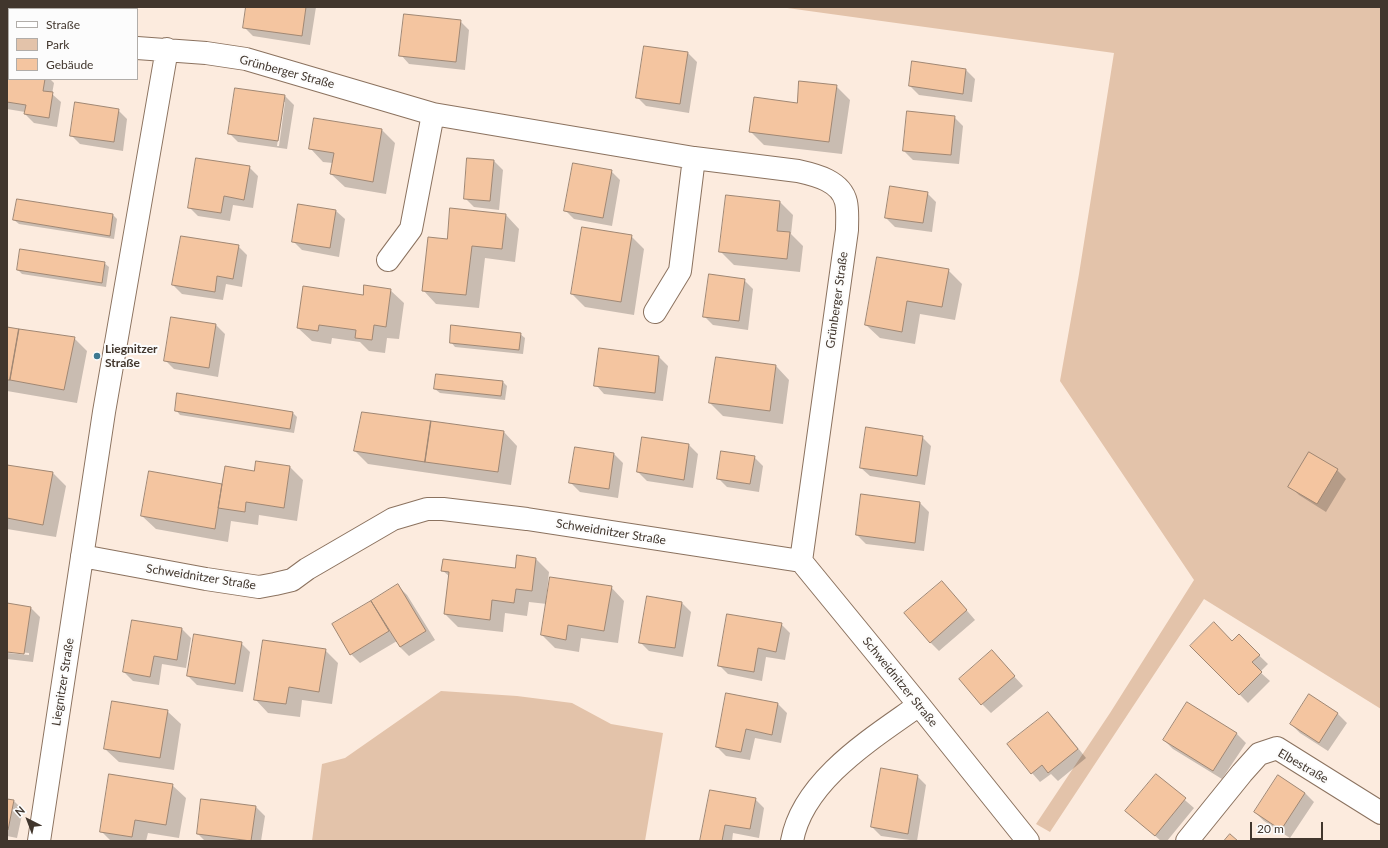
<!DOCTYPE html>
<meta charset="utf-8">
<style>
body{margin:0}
#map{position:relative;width:1388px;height:848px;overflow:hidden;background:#fcebde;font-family:Lato,sans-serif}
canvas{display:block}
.frame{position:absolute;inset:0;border:8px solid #41362d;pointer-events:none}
.legend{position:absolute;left:8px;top:8px;width:130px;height:72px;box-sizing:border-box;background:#fcfcfc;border:1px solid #b1ada9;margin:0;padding:5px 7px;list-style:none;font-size:12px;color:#41362d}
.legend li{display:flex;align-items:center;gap:8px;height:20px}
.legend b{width:20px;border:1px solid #b1ada9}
.north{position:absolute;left:8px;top:800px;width:40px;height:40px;-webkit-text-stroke:3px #fcfcfc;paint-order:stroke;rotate:318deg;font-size:11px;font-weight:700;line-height:16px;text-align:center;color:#41362d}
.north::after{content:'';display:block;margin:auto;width:14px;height:18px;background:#41362d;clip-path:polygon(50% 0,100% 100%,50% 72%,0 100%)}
.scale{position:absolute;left:1250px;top:822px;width:73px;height:18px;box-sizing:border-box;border:2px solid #41362d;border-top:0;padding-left:5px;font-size:12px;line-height:14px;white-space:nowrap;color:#41362d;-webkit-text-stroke:3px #fcfcfc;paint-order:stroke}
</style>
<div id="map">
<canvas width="1388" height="848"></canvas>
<div class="frame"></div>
<ul class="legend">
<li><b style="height:5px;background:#fff"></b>Straße</li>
<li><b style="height:11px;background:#e3c3aa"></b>Park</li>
<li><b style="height:11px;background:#f4c5a0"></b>Gebäude</li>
</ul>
<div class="north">N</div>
<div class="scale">20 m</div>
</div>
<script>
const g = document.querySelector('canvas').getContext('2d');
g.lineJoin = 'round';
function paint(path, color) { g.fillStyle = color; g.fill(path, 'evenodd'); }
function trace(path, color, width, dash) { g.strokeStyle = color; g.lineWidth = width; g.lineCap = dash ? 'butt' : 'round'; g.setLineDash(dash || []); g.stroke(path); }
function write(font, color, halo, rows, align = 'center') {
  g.font = font + ' Lato,sans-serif'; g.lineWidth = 4; g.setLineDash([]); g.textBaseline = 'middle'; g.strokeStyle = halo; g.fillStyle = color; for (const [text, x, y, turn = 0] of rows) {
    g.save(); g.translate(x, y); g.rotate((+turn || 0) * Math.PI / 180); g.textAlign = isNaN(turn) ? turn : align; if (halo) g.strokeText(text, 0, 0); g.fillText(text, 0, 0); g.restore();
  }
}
const green = new Path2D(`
 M780 7H1381V709L1204 599 1050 832 1036 824 1110 713 1194 580 1060 381 1079 274 1114 53Z
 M441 691 517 696 572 703 611 724 663 733 645 841H312L322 764 345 758Z`);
const shadow = new Path2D(`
 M37 7H71L70 9H50Z
 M247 7H316L310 45 253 36 244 27Z
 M460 21 469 30 465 70 409 64 401 55Z
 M688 53 697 62 689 113 646 106 637 97Z
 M913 62 966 70 975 79 972 102 919 95 910 86Z
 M7 68H9V79H50L54 83 52 94 61 102 57 127 34 123 25 114V112L7 109Z
 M836 86 850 100 842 154 764 145 750 131 798 104Z
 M236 89 285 96 294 105 287 149 238 142 230 134ZM283 102H285L279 146H277Z
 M118 110 127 119 123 151 80 144 71 135Z
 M954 117 963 126 959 164 913 160 904 151Z
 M382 130 395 143 386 194 345 187 331 174 333 163 323 162 310 148Z
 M494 161 503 170 499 210 474 207 465 198Z
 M249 167 258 176 253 208 233 205 230 221 198 216 189 207Z
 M611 171 620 180 612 226 574 219 565 210Z
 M927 193 936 202 932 232 895 227 886 218Z
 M18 200 113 215 117 219 114 239 19 224 14 220Z
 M780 202 793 215 791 234 803 246 800 272 734 265 720 251Z
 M336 211 345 219 339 257 302 250 293 241Z
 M506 215 519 229 515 262 485 258 479 308 436 304 423 290 448 240Z
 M631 236 644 249 634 315 585 307 572 294Z
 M238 246 247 255 242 287 226 284 223 300 182 294 173 285Z
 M104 263 109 267 106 287 22 274 18 270Z
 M948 270 962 284 955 320 920 314 915 344 880 338 866 325Z
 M744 280 753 289 748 330 713 325 704 316Z
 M390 290 404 303 399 339 387 338 385 353 369 351 360 342 332 338 331 344 312 341 298 328 364 296Z
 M172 318 216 325 225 334 218 377 174 369 165 360Z
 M7 328 74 338 87 351 77 403 7 391Z
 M520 334 525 338 523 354 455 347 451 342Z
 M600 349 659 357 668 366 663 401 604 394 596 385Z
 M776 366 789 380 783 424 723 416 710 403Z
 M503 382 507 386 505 400 440 393 435 389Z
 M176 410 293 413 297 417 294 433 180 415Z
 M363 413 504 432 517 446 511 485 368 464 355 451Z
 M922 437 931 446 925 485 870 476 861 468Z
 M689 445 698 454 693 488 647 481 638 472Z
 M576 448 614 454 623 463 618 498 580 492 571 483Z
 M754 457 763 466 759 492 727 487 718 478Z
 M7 466 53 473 66 486 56 537 7 529Z
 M290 467 303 480 297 521 259 515 258 525 231 521 228 542 156 529 142 516 255 472Z
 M1337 470 1346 479 1326 512 1299 495 1290 486Z
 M920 503 929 512 924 551 866 544 857 535Z
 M518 556 536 559 549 572 546 601 611 587 624 601 618 643 581 638 579 652 555 648 542 635 547 604 529 602 527 616 505 613 503 632 458 627 445 614 450 577 442 570 516 569Z
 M398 586 407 595 435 640 409 656 400 647 397 641 360 663 351 654 333 625Z
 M950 591 975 620 939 651 930 642Z
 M648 597 682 603 691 612 683 657 649 651 640 642Z
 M7 604 31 608 40 617 33 662 7 659V653L29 655V653L7 651Z
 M781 624 790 633 785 660 766 657 762 681 728 674 719 665Z
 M182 629 191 638 186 668 162 664 159 685 133 681 124 672Z
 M1239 636 1268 664 1260 672 1270 681 1248 703 1192 646 1232 643Z
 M241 643 250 652 243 692 197 685 188 676Z
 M325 650 338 663 332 704 302 700 300 717 268 713 255 699Z
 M992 652 1023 686 991 713 982 704Z
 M727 694 778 704 787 713 781 743 755 738 750 760 726 756 717 747Z
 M1310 696 1338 714 1347 723 1328 751 1300 733 1291 724Z
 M1188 703 1237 734 1246 743 1222 779 1173 749 1164 740Z
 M167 711 181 724 174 770 119 762 105 749Z
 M1048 713 1057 722 1086 758 1058 781 1051 774 1040 782 1032 773Z
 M1156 775 1194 808 1167 841H1161L1127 811Z
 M917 776 926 785 917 841 881 836 872 827Z
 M172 785 186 798 179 838 148 833 146 841H111L101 831Z
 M1305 793 1314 802 1290 838 1264 821 1255 812Z
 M755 799 764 808 759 838 733 833 732 841H701Z
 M7 800 14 801 23 810 17 838 7 836Z
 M256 807 265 816 261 841H205L198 834Z`);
const building = new Path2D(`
 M246 7H306L302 36 243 28Z
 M404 14 461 20 456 62 399 56Z
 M644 46 688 52 680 104 636 98Z
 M912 61 966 69 963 94 909 86Z
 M7 67H9V79H45L43 91 53 92 49 118 24 114 26 105 7 102Z
 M799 81 837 85 829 142 749 132 754 97 797 103Z
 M235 88 285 95 278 141 228 134Z
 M75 102 119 109 114 142 70 136Z
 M907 111 955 116 951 155 903 151Z
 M314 118 382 129 373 182 330 174 334 153 309 149Z
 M196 158 250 166 244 200 224 196 221 213 188 208Z
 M467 158 494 160 490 201 464 199Z
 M573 163 612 170 603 218 564 211Z
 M890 186 928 192 923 223 885 218Z
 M726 195 780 201 777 231 790 232 787 259 719 252Z
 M17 199 113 214 110 236 13 220Z
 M298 204 336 210 330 248 292 242Z
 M450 208 506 214 502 249 472 246 466 295 422 291 428 237 447 239Z
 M582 227 632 235 621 302 571 294Z
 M181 236 239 245 233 279 217 276 215 292 172 285Z
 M20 249 105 262 102 283 17 270Z
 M877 257 949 269 942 307 907 301 902 332 865 325Z
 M709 274 745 279 739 321 703 317Z
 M364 285 391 289 386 327 374 325 372 340 355 338 356 330 319 325 318 331 297 328 303 286 363 295Z
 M171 317 216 324 209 368 164 361Z
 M451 325 521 333 519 350 450 343Z
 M7 327 19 329 10 380H7Z
 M19 329 75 337 64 390 10 380Z
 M599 348 659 356 655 393 594 386Z
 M716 357 776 365 770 411 709 403Z
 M436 374 503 381 501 396 434 389Z
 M177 393 293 412 290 429 175 411Z
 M362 412 431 421 425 462 354 451Z
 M431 421 504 431 498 472 425 462Z
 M866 427 923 436 917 476 860 468Z
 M642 437 689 444 684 480 637 472Z
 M575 447 614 453 609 489 569 483Z
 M721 451 755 456 750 484 717 479Z
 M1309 452 1338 469 1317 504 1288 487Z
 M256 461 290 466 284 508 246 502 245 512 218 508 225 466 254 471Z
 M7 465 53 472 43 525 7 518Z
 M149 471 222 484 215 529 141 516Z
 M861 494 920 502 915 543 856 535Z
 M517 555 536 558 532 591 516 589 514 603 492 600 490 620 444 614 449 572 441 571 443 559 515 568Z
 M550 577 612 586 604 631 568 625 566 640 541 635Z
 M942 581 967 610 930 643 904 613Z
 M398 584 426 631 400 647 371 601Z
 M647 596 682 602 675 648 639 643Z
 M371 601 389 631 350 655 332 624Z
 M7 603 31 607 24 654 7 652Z
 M727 614 782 623 776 652 758 648 754 672 718 666Z
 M132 620 182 628 177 660 154 656 150 677 123 672Z
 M1214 622 1232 641 1239 634 1260 655 1252 662 1262 672 1239 695 1190 646Z
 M194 634 242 642 235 684 187 676Z
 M263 640 326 649 319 692 289 687 286 704 254 700Z
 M992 650 1015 676 981 705 959 679Z
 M726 693 778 703 772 735 746 729 741 752 716 747Z
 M1309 694 1338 713 1319 743 1290 724Z
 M112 701 168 710 160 758 104 749Z
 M1187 702 1237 733 1213 771 1163 740Z
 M1048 712 1078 749 1048 773 1042 765 1031 774 1007 744Z
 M881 768 918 775 908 834 871 827Z
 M109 774 173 784 166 825 135 820 132 837 100 832Z
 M1156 774 1186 798 1155 836 1125 811Z
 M1278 775 1305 793 1281 830 1254 812Z
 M710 790 756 798 750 829 725 825 722 841H700Z
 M7 799 14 800 8 830H7Z
 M201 799 256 806 251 841 197 834Z
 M1230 834 1238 841H1224Z`);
const minor = new Path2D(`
 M7 36H9
 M137 48 206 53 246 59 433 114 694 158 798 171C816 175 841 181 846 202 848 211 847 221 847 230L801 561
 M388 260 411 229 433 114
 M655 312 680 271 694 158
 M82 556 206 579 259 587 275 584 292 580 307 569 393 519 427 509H443L527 519 801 561 919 705 1028 841
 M39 841 104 412 167 49
 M792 841C803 780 873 738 919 705
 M1187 841 1242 773 1259 754 1277 748 1381 813`);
const markers = [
 [97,356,4,"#3d7890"]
];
const streetNames = [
 ["Grünberger Straße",287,72,15],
 ["Grünberger Straße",837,300,-82],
 ["Schweidnitzer Straße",611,532,9],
 ["Schweidnitzer Straße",201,577,9],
 ["Liegnitzer Straße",63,682,-81],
 ["Schweidnitzer Straße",900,682,51],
 ["Elbestraße",1303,766,30]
];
const poiNames = [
 ["Liegnitzer",105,349],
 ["Straße",105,363]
];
paint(green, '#e3c3aa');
paint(shadow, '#0003');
paint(building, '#f4c5a0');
trace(building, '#a08773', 1);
trace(minor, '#8b725f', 24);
trace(minor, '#fff', 22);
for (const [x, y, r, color] of markers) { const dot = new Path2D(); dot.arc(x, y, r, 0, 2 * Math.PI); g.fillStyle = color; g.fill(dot); trace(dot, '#fcfcfc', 1.5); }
write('12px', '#41362d', '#fcfcfc', streetNames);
write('bold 12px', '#41362d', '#fcfcfc', poiNames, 'left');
</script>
